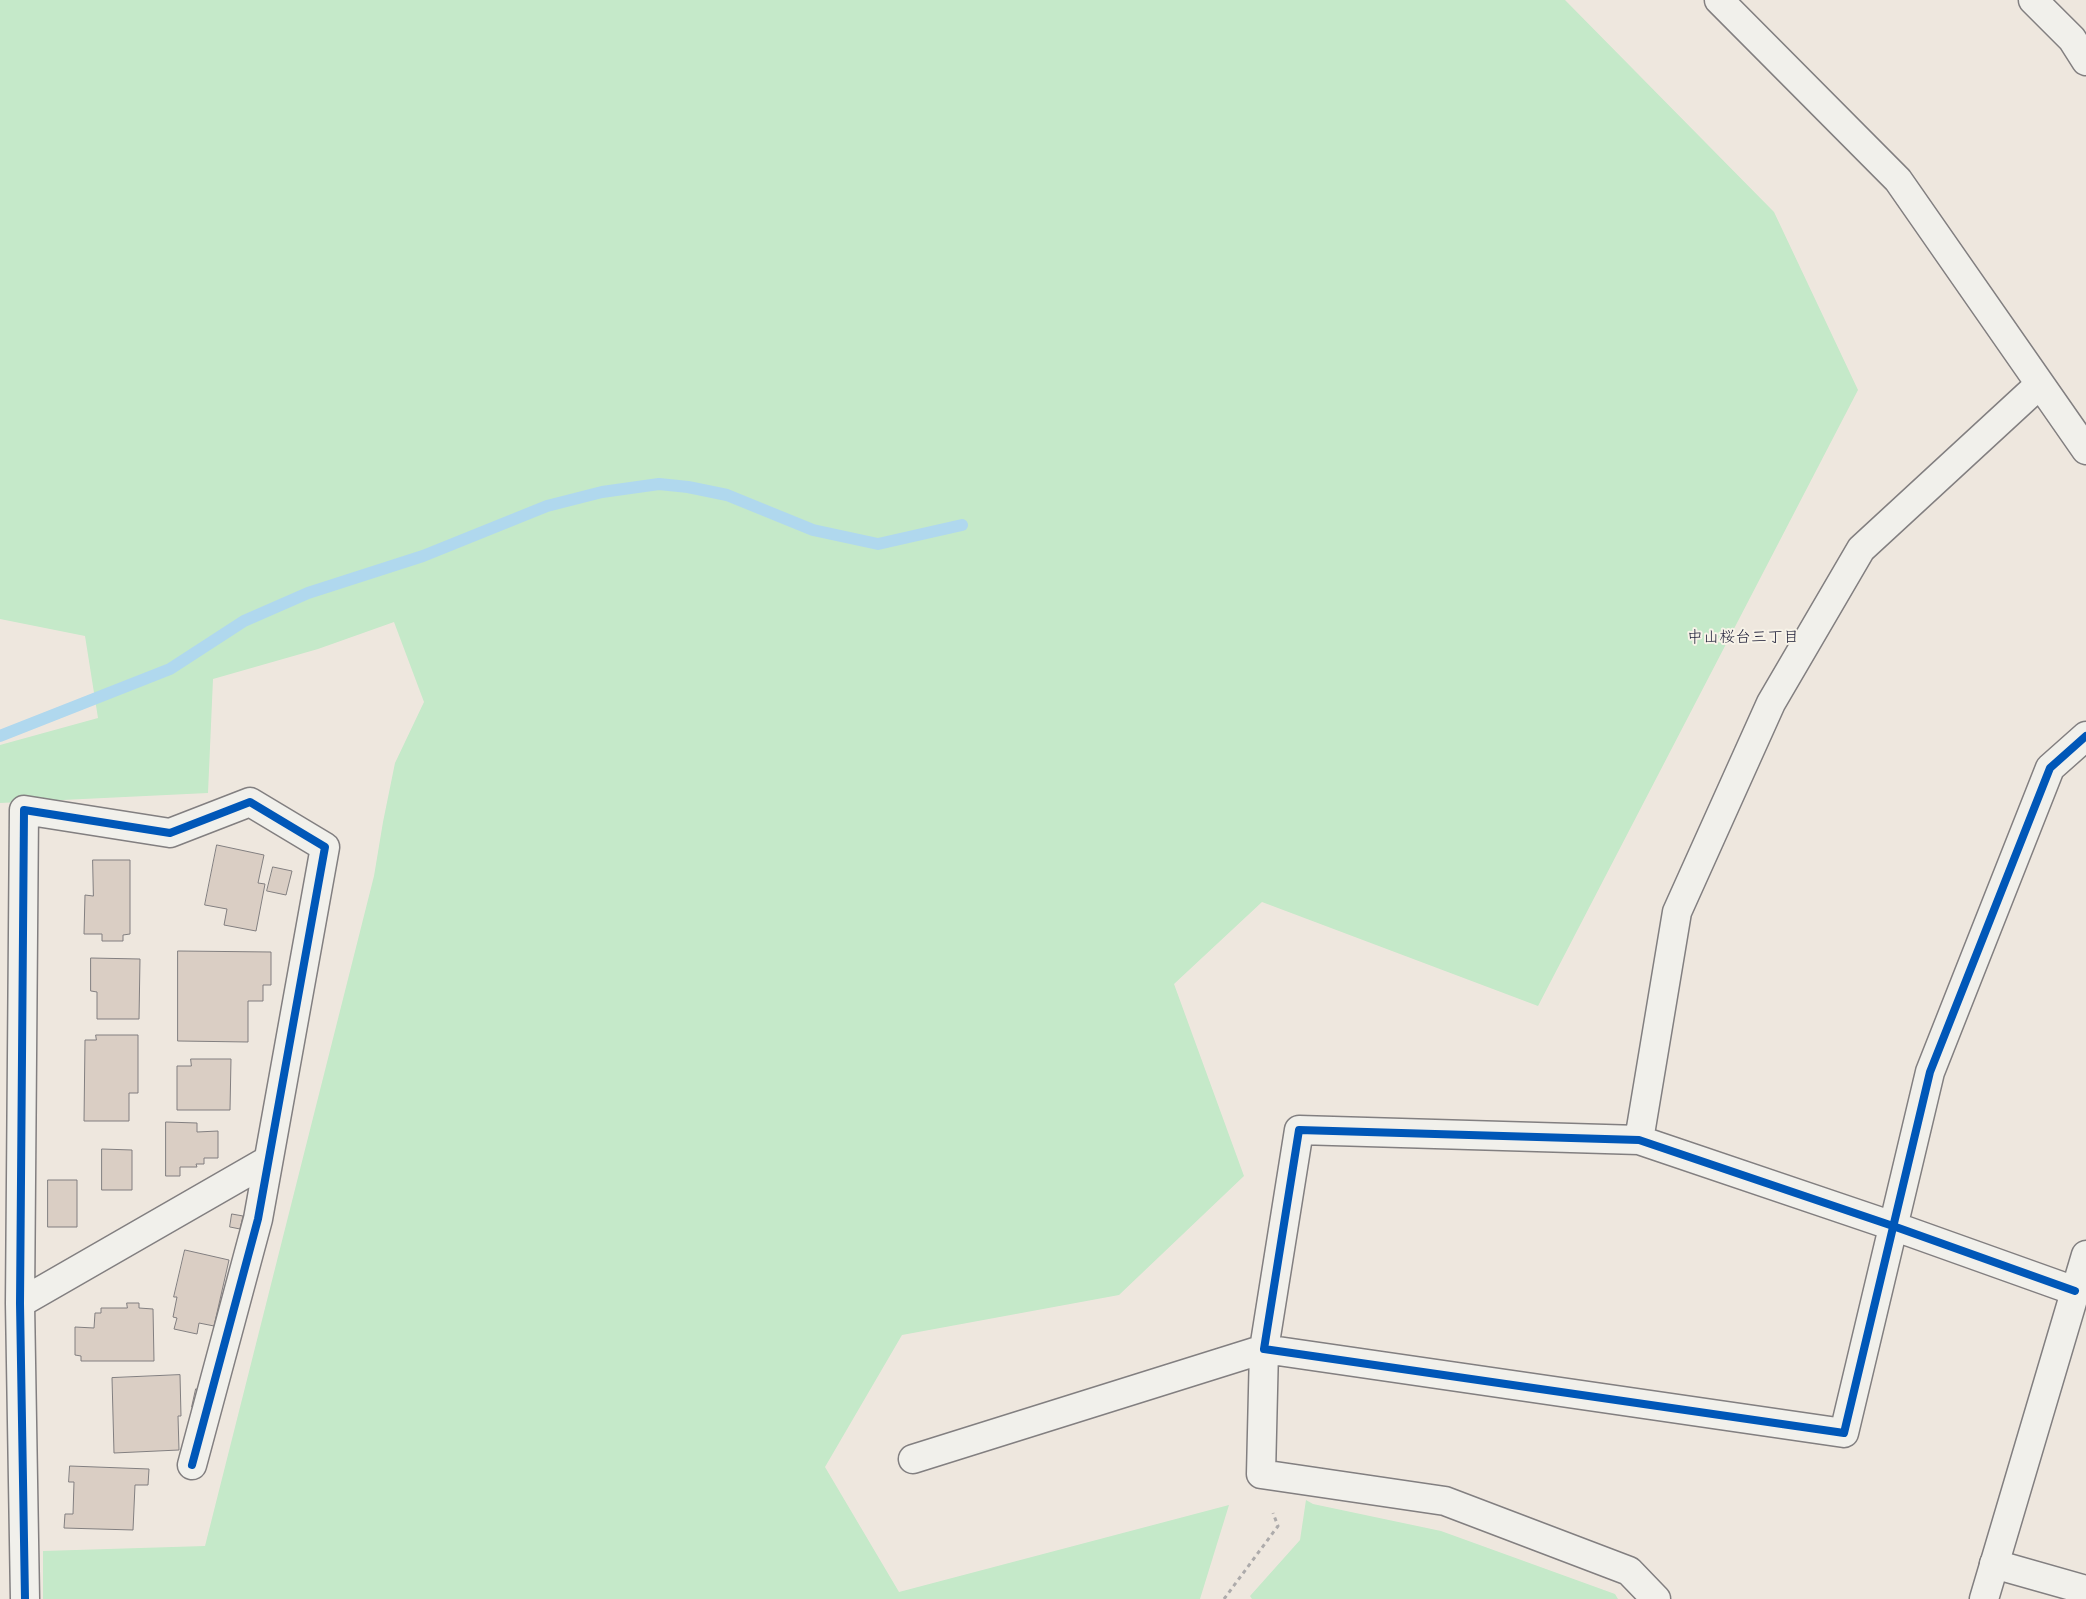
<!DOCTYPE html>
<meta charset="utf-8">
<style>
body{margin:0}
canvas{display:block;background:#eee7de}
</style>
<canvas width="2086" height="1599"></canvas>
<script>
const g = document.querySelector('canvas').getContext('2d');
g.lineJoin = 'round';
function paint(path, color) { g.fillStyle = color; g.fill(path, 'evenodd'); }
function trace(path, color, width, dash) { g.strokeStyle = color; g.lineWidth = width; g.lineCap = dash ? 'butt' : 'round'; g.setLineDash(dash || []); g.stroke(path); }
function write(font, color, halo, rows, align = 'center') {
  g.font = font + ' "Gochi Hand","Klee One",sans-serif'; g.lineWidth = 4; g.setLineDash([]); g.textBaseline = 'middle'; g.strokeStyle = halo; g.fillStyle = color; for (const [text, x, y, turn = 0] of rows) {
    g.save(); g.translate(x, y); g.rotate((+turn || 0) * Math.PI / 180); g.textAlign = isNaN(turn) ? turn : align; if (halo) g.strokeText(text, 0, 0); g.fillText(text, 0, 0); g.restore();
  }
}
const green = new Path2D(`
 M0 0H1565L1774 212 1858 390 1538 1006 1262 902 1174 984 1244 1176 1119 1295 902 1335 825 1467 899 1592 1229 1505 1200 1599H43V1551L205 1546 374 876 383 822 395 763 424 702 394 622 318 649 213 679 208 793 0 803V745L98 718 85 636 0 619Z
 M1306 1500 1313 1504 1441 1531 1615 1594 1618 1599H1252L1250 1596 1300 1540Z`);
const stream = new Path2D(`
 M0 736 170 669 244 621 308 593 423 556 547 506 602 492 659 484 688 487 727 495 813 530 878 544 962 525`);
const building = new Path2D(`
 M217 845 264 855 258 883 265 884 256 931 224 925 227 909 205 905Z
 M93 860H130V934L123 935V941H102V934H84L85 895 93 896Z
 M273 867 292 871 286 895 267 891Z
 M178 951 271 952V985H263V1001H248V1042L178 1041Z
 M91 958 140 959 139 1019H97V992L91 991Z
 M96 1035H138V1093H129V1121H84L85 1040H96Z
 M191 1059H231L230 1110H177V1066H191Z
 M166 1122 197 1123V1132L218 1131V1158H204V1164H196L197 1167H180V1176H166Z
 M102 1149 132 1150V1190H102Z
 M48 1180H77V1227H48Z
 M232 1214 243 1216 240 1229 230 1227Z
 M185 1250 229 1260 214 1326 199 1323 197 1334 174 1329 177 1318 173 1317 177 1297H174Z
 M127 1303H139V1308L153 1309 154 1361H81V1356L75 1355V1327L94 1328 95 1313H101V1308H127Z
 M180 1375 181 1416H178L179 1450 114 1453 112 1378Z
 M196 1389 207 1391 203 1409 192 1407Z
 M70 1466 149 1469 148 1485H135L133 1530 64 1528 65 1514H73L74 1482H69Z`);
const path = new Path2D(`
 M1224 1599 1278 1526 1273 1513`);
const street = new Path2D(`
 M1719 0 1898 180 2086 450
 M2033 0 2072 39 2086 61
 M1639 1140 1677 912 1771 703 1861 549 2040 384
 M2075 1291 1893 1226 1639 1140 1299 1130 1264 1349 1844 1433 1930 1072 2050 768 2086 736
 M20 1303 267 1161
 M913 1459 1264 1349 1261 1474 1445 1501 1629 1571 1656 1599
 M1994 1564 2086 1590
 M25 1599 20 1303 24 810 170 833 250 802 325 847 258 1219 192 1465`);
const secondary = new Path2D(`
 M1984 1599 2086 1255`);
const cycleway = new Path2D(`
 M2075 1291 1893 1226 1639 1140 1299 1130 1264 1349 1844 1433 1930 1072 2050 768 2086 736
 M25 1599 20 1303 24 810 170 833 250 802 325 847 258 1219 192 1465`);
const neighbourhoodNames = [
 ["中山桜台三丁目",1743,640]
];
paint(green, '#c5e9c9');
trace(stream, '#b0d8ee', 12);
paint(building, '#dacec4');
trace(building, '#827f80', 1);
trace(street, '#827f80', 31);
trace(secondary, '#827f80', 31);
trace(path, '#adabab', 3, [4, 4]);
trace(street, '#f1f0eb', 28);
trace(secondary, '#f1f0eb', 28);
trace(cycleway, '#0057b8', 8);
write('16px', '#22223b', '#f7f3e8', neighbourhoodNames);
</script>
